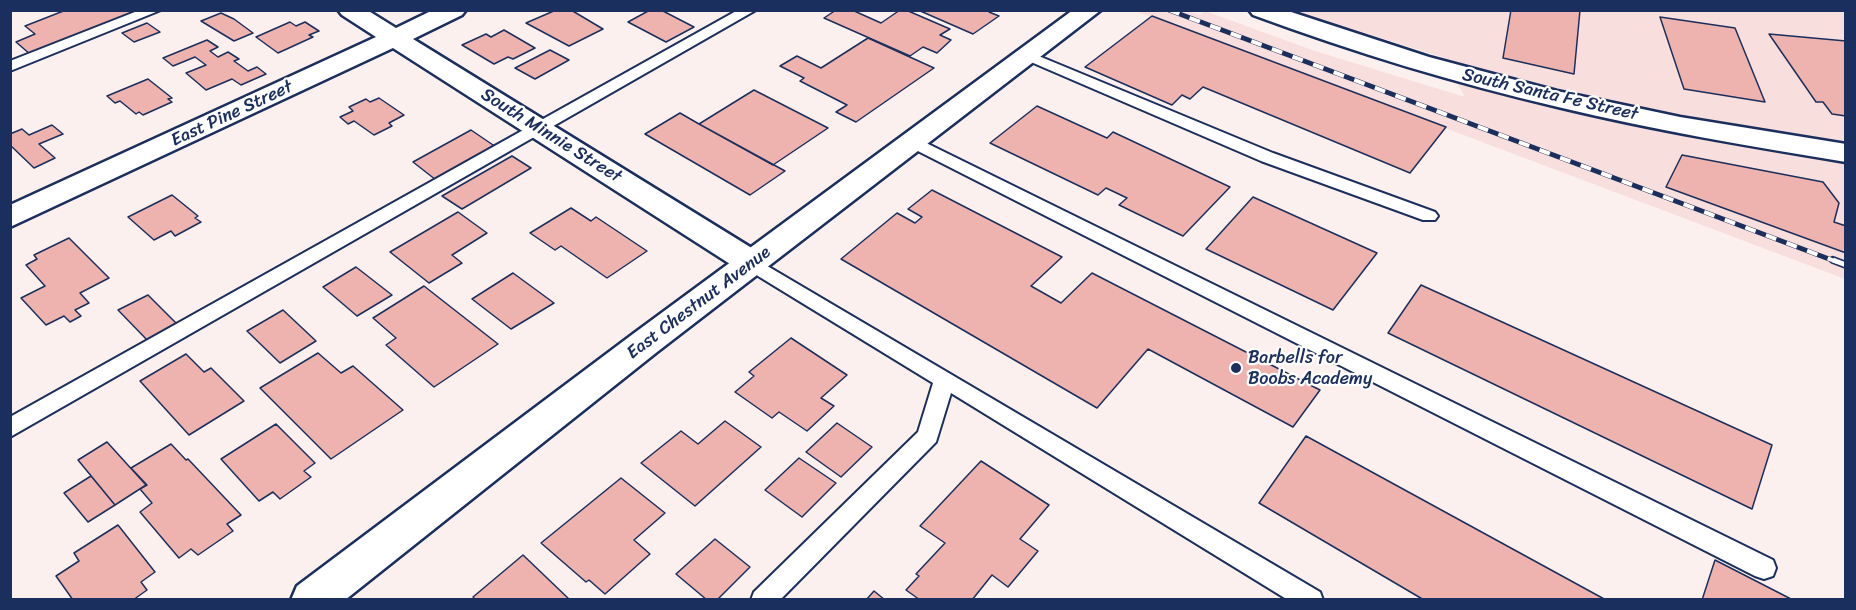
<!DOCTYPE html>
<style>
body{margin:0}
#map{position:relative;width:1856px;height:610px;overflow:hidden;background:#fcf0ef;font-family:Sriracha,sans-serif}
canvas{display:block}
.frame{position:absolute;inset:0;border:12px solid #1b2f5e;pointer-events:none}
</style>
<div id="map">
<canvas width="1856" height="610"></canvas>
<div class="frame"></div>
</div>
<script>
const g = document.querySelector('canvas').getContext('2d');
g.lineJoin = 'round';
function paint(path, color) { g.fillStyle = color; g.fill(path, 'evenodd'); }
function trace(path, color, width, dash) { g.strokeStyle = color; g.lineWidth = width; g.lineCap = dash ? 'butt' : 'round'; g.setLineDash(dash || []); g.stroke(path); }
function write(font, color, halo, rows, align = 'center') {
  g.font = font + ' Sriracha,sans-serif'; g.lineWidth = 4.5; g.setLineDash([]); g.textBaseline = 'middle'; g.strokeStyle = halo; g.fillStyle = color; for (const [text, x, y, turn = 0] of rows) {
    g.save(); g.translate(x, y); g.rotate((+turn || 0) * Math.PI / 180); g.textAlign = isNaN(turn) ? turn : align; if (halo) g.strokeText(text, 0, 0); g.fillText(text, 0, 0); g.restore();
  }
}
const built = new Path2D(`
 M1135 11H1186L1200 15 1205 11 1315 51 1465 97 1442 57 1294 11H1845V279Z`);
const building = new Path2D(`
 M66 10H143L31 55 16 42 35 34 25 26Z
 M556 10H571L603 29 569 46 526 23Z
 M650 10H661L694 27 666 42 628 22Z
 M836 10H852L881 23 900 10H906L950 29 940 35 951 40 937 53 923 47 910 56 824 18Z
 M918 10H991L989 12 999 16 973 34Z
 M1511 10H1580L1574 74 1503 58Z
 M221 13 234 19 253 33 234 41 201 21Z
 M1152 16 1446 127 1410 173 1203 87 1190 99 1182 95 1172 105 1085 67Z
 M1660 17 1735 28 1765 102 1684 89Z
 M290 22 296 26 305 22 319 31 309 35 313 37 278 53 256 37Z
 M147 23 160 32 134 42 122 33Z
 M504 30 535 48 513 59 508 57 494 64 462 45 486 34 491 37Z
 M1769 34 1846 41V116L1832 114 1823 102H1816Z
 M868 38 934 68 856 122 836 112 847 105 800 81 804 78 780 66 797 56 821 68Z
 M207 40 218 47 210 51 218 57 228 52 239 59 234 61 248 71 257 67 266 74 241 85 232 79 206 90 186 73 206 65 195 57 173 66 163 58Z
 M550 50 569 60 535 79 515 68Z
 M148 79 172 98 168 99 172 102 143 115 139 112 136 114 120 101 115 103 107 96Z
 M754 90 828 128 773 165 699 124Z
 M379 98 404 115 389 123 392 126 374 135 354 121 348 124 340 117 353 111 349 107 366 99 370 102Z
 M1037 106 1107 138 1113 132 1230 187 1183 236 1119 205 1127 198 1106 188 1098 195 990 143Z
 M680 113 699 124 785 171 750 195 645 134Z
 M52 125 63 134 39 144 55 158 34 168 10 145V134L22 129 29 135Z
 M471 130 496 147 436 180 413 162Z
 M1682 155 1823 182 1839 203 1834 222 1846 226V253L1666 187Z
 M512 156 531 168 462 209 442 196Z
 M932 190 1062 257 1031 286 1061 303 1092 273 1320 390 1293 427 1148 349 1097 408 841 259 897 213 915 223 922 217 908 209Z
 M172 195 198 216 195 218 201 222 175 236 171 231 154 240 128 217Z
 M1253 197 1377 253 1333 310 1206 249Z
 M571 208 591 221 596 217 647 251 607 278 561 246 555 250 530 233Z
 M458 212 487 233 452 255 462 263 429 283 390 252Z
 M69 238 109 278 80 293 89 303 75 310 81 316 70 322 64 316 46 325 21 298 45 286 26 265 37 259 34 255Z
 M356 267 392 295 357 316 323 287Z
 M513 273 554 303 511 329 472 299Z
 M1421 285 1772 445 1752 509 1388 333Z
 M424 286 498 344 434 387 386 345 396 338 373 318Z
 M148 295 179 326 150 343 118 310Z
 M283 310 316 341 280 363 247 331Z
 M791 338 847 375 821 398 834 406 807 431 779 412 772 418 735 392 754 376 749 372Z
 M318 353 341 373 353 366 403 410 331 459 260 388Z
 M186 354 204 372 211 368 244 401 189 435 140 381Z
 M725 421 761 447 695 506 641 463 681 431 698 444Z
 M837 423 872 447 841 477 806 452Z
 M276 424 315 463 304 471 311 477 280 499 273 492 259 501 221 459Z
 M1306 436 1606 600H1424L1259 503Z
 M107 442 146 485 115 505 78 460Z
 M171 444 186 460 188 459 241 515 227 524 233 531 198 555 191 549 179 558 140 512 152 503 140 489 147 485 131 468Z
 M799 458 836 483 802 517 765 490Z
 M981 461 1049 505 1020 539 1038 551 1008 587 992 575 972 600H920L906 590 919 576 916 574 945 543 920 526Z
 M91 476 115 505 88 522 64 493Z
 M621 478 665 513 634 540 650 554 605 594 589 580 586 582 541 543Z
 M118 525 155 572 141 582 147 590 133 600H73L56 576 79 561 74 553Z
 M715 539 750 567 717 600H707L676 574Z
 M523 555 570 600H476L473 597Z
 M1715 560 1793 600H1702Z
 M874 591 885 600H866Z`);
const lane = new Path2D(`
 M140 10H161L10 71V61Z
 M738 10H756L10 437V417Z
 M1029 52 1273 153 1435 212 1438 216 1435 220H1423L1261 161 1024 59 1022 56 1024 53Z
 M914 137 1773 560 1776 568 1773 576 1764 579 1755 576 908 146 906 142Z
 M752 257 1320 592 1323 600H1288L951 393 936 442 780 600H751L754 592 918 432 933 383 745 268 743 263 745 258Z`);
const street = new Path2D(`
 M338 10H367L396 28 433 10H466L462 15 413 39 763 255 768 263 763 271 752 274 741 271 393 48 10 227V205L376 37 342 15Z
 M1249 10H1285L1429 57 1557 91 1680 117 1846 144V162C1749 146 1653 130 1558 107 1455 83 1353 52 1253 15Z`);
const secondary = new Path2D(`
 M1073 10H1101L657 352 345 600H291L297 586 633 334Z`);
const railFar1 = new Path2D(`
 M1169 10 1837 262`);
const rail = new Path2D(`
 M1833 260 1846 265`);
const markers = [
 [1236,368,6,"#1b2f5e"]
];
const streetNames = [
 ["South Santa Fe Street",1550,95,13],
 ["East Pine Street",232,114,-25],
 ["South Minnie Street",551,136,32],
 ["East Chestnut Avenue",699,303,-37]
];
const poiNames = [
 ["Barbells for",1248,358],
 ["Boobs Academy",1248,379]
];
paint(built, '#f8dedc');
paint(building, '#eeb3ae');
trace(building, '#1b2f5e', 1.5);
trace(lane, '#1b2f5e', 4);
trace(street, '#1b2f5e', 5);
trace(secondary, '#1b2f5e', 5);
paint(lane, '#fff');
paint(street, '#fff');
paint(secondary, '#fff');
trace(railFar1, '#1b2f5e', 5);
trace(rail, '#1b2f5e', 8);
trace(railFar1, '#fff', 4, [11]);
trace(rail, '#fff', 5, [15]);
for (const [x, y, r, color] of markers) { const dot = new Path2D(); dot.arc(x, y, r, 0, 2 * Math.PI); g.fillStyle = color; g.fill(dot); trace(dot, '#fff', 2); }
write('18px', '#1b2f5e', '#fff', streetNames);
write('18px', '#1b2f5e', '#fff', poiNames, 'left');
</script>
